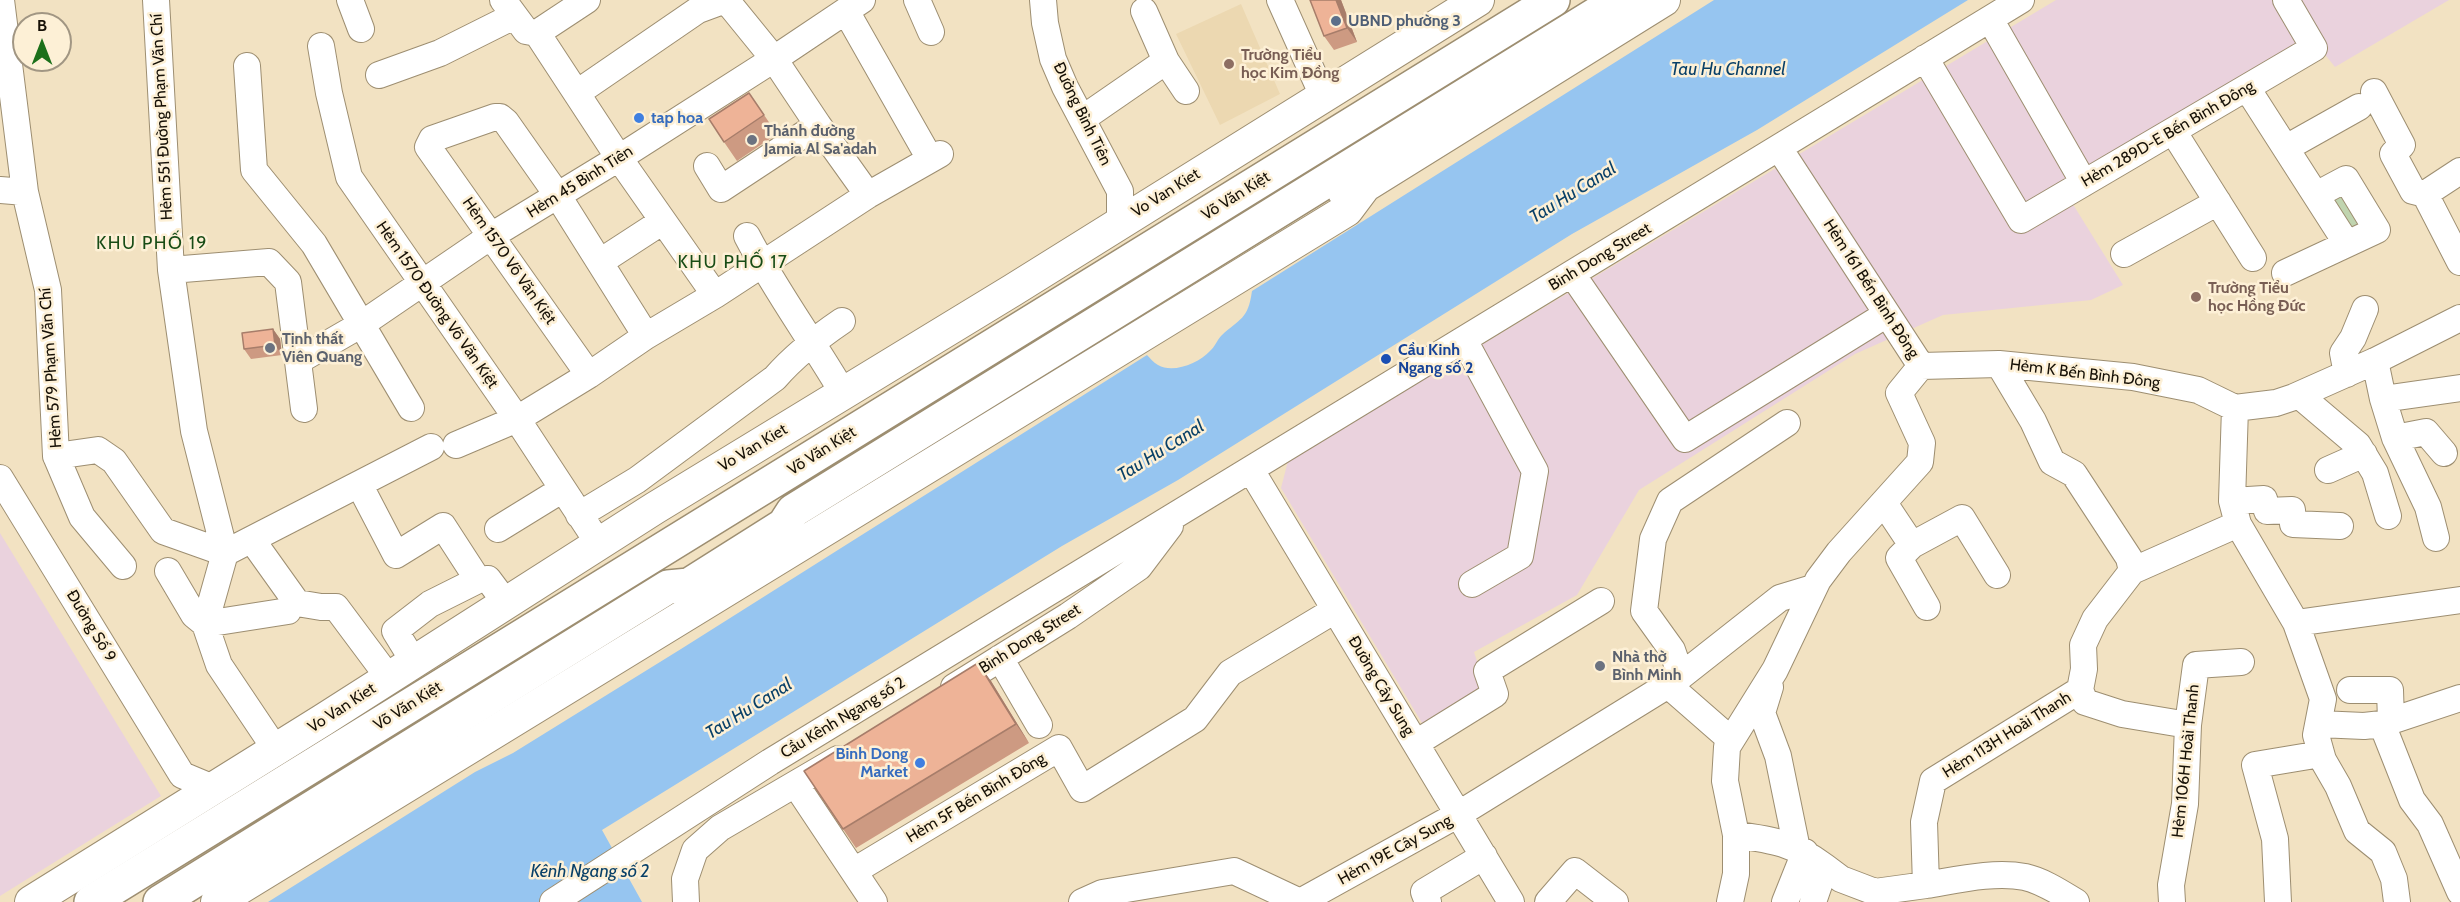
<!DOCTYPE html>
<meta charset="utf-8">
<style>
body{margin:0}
#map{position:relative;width:2460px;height:902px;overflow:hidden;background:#f2e2c2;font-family:Cabin,sans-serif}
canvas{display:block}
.north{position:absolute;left:12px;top:12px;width:60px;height:60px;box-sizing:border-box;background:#fdf0d6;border:2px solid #a19683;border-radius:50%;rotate:0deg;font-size:16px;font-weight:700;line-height:24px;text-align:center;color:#161006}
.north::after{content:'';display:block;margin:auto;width:21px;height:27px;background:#1c701a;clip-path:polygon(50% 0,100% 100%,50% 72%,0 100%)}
</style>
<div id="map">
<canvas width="2460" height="902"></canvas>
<div class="north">B</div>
</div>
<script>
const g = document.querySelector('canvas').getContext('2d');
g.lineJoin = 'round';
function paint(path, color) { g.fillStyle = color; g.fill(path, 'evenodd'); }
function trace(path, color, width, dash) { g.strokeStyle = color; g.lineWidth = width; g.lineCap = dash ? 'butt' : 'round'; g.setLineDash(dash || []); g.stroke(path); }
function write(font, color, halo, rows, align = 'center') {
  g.font = font + ' Cabin,sans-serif'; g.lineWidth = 5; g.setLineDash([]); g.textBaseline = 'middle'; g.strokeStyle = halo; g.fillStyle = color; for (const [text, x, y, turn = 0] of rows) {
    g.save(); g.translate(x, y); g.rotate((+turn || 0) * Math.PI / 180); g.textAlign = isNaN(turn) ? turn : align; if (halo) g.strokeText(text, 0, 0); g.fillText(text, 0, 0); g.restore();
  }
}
const industrial = new Path2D(`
 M2056 0H2449L2335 67 2310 36 2061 185 2123 285 2091 300 1943 315 1855 354 1639 490 1577 595 1474 652 1487 692 1425 728 1281 488 1288 461Z
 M0 533 161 796 0 896Z`);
const built = new Path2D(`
 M1241 4 1280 94 1220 125 1176 34Z`);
const green = new Path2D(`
 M2345 186 2367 226 2349 237 2326 197Z`);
const water = new Path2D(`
 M1714 0H1968L1757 130 1572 234 1178 480 1062 546 602 830 642 902H268L475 772 513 753 681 649 1147 355C1150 358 1154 363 1158 365 1173 374 1199 363 1210 351 1215 347 1217 340 1221 336 1240 318 1248 320 1252 291Z`);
const minor = new Path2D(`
 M1 0 25 192 48 290 56 456 98 450 114 461 163 531 225 553
 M156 0 171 270 194 431 225 553
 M350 0 361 29
 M503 0 526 31 537 33 619 158 715 295
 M726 0 774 59 818 125 868 195
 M917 0 931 32
 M1043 0 1045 23 1053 59 1065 87 1120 191V222
 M1280 0 1323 96
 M846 11 930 159
 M1144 11 1166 61 1186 91
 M1990 19 2084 183
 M537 33 587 0
 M321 46 329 93 349 177 517 419 599 544
 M1925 58 2021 220 2314 48 2286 0
 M247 66 254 170 314 244 411 408
 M379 75 440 53 514 16
 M2247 88 2347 244
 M2374 92 2402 145 2393 154 2413 191 2425 194
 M577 93 698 10 725 0
 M1082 119 1166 61
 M2173 131 2253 258
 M1779 148 1921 366 1999 364
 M2286 148 2359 107
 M707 166 721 189 818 125
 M2460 171 2425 194 2460 262
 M0 190 25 192
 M747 236C775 290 812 340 843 393
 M2124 254 2218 202
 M600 262 663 221
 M171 270 269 262 288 282 304 409
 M2285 273 2377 230 2346 179 2316 195
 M1572 274 1685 439 1887 314
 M1464 340 1535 471 1520 556 1472 584
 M298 361 362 324 491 236 619 158 774 59 862 0
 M2375 361 2383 399 2395 438 2428 507 2436 538
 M2347 374 2343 353 2353 338 2365 309
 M589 375 428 147 432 139 495 117H500L506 122 558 196 646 336
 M2299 395 2358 445 2375 473 2388 516
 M2383 399 2460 388
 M2235 408 2232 501 2238 524 2296 623 2323 699 2316 735 2323 760 2338 786 2357 831 2383 852 2394 879 2397 902
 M2395 438 2426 432 2444 453
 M456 445 517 419 589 375 646 336 715 295 868 195 940 154
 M56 456 82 517 123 566
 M1251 470 1511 902
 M2328 470 2364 454
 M0 478 182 775 213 788
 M359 484 396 555 443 526 478 580 488 579 506 603
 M2232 501 2264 499 2267 511 2292 510 2293 524 2340 526
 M1884 503 1912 545
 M579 515 637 480 775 378C795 355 817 338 842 321
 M498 529 563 489
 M252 540 297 603 321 607H336L389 678
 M168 571 194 615 205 624 288 611
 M2132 571 2238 524
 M1927 607 1899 558 1912 545 1962 518 1997 575
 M2296 623 2460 600
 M1000 658 1039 725
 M414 662 395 631 430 604 478 580
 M1681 676 1780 598 1813 588
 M954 687 1068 616 1139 567 1170 526
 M1770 687 1762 713 1778 756 1797 849
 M2080 690 2084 669 2083 645 2095 619 2132 571 2129 558 2074 474 2052 462 2033 421 1999 364 2133 377 2198 390 2235 408 2276 403 2294 397 2375 361 2460 318
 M2350 690H2390L2391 721
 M2319 724 2364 726 2382 724 2460 698
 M2382 724 2412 800 2430 824 2460 892
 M1731 740 1668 685 1681 676 1672 650 1644 611 1653 539 1670 501 1787 423
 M1416 743 1495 694 1487 671 1601 601
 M276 750 219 665 205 624 225 553 431 447
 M796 785 874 902
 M1736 835 1725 781 1727 747 1775 670 1818 580 1839 552 1920 462 1922 443 1899 393 1921 366
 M1825 867 1841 879 1875 892 1926 885
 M854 871 1059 748 1082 789 1195 719 1230 673 1335 610
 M553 902 770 762 2021 0
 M686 902 685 879 695 850 720 828 838 759
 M1082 902 1102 893 1234 871 1300 902
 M1300 902 1459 814 1668 685
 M1428 902 1424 892 1484 856
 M1548 902 1575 871 1615 902
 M1730 902 1736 874V835C1775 840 1793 843 1825 867L1813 902
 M1785 902 1805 852
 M2076 902C2061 893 2043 881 2025 877 1994 871 1957 880 1926 885L1924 822 1933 781 2080 690 2085 702 2122 714 2188 725
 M2172 902 2171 885 2185 804 2188 725 2196 665 2241 662
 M2278 902 2275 839 2255 765 2321 754`);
const major = new Path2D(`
 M1344 192 1365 186 1664 0
 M31 902 323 720 655 508 1013 290 1478 0
 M217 902 1347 210 1365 186`);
const highway = new Path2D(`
 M91 902 1553 0
 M160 902 668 587 689 585 784 525 793 511 1619 0`);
const wall = new Path2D(`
 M1310 0H1341L1357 42 1334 50 1324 36Z
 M762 112 777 134 737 161 724 142Z
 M273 329 280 339 282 355 251 359 244 349Z
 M991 681 1029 743 856 848 843 829Z`);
const shadedWall = new Path2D(`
 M1336 0H1341L1357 42 1347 28Z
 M273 329 280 339 282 355 275 345Z
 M978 663 991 681 1029 743 1016 724Z`);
const building = new Path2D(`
 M1310 0H1336L1347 28 1324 36Z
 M749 93 764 115 724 142 709 119Z
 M273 329 275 345 244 349 242 333Z
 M978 663 1016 724 843 829 804 771Z`);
const markers = [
 [1336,21,6,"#5c6f8a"],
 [1229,64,6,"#8d6e63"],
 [639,118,6,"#3f7fe0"],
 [752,140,6,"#6b7280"],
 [2196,297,6,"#8d6e63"],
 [270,348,6,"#6b7280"],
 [1386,359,6,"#1a4fb4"],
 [1600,666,6,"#6b7280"],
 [920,763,6,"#3f7fe0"]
];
const serviceNames = [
 ["UBND phường 3",1348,21]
];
const educationNames = [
 ["Trường Tiểu",1241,55],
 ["học Kim Đồng",1241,73],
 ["Trường Tiểu",2208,288],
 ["học Hồng Đức",2208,306]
];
const streetNames = [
 ["Đường Bình Tiên",1082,114,64],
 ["Hẻm 551 Đường Phạm Văn Chí",162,117,-93],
 ["Hẻm 289D-E Bến Bình Đông",2168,134,-30],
 ["Hẻm 45 Bình Tiên",580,182,-32],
 ["Vo Van Kiet",1166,193,-32],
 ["Võ Văn Kiệt",1236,196,-32],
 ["Binh Dong Street",1600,257,-31],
 ["Hẻm 1570 Võ Văn Kiệt",509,261,55],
 ["Hẻm 161 Bến Bình Đông",1871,289,57],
 ["Hẻm 1570 Đường Võ Văn Kiệt",437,305,55],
 ["Hẻm 579 Phạm Văn Chí",51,368,-94],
 ["Hẻm K Bến Bình Đông",2085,374,7],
 ["Vo Van Kiet",753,448,-31],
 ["Võ Văn Kiệt",822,451,-32],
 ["Đường Số 9",91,626,59],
 ["Binh Dong Street",1030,639,-32],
 ["Đường Cây Sung",1381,686,59],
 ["Võ Văn Kiệt",408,706,-32],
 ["Vo Van Kiet",342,708,-33],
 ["Cầu Kênh Ngang số 2",843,718,-31],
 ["Hẻm 113H Hoài Thanh",2007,735,-32],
 ["Hẻm 106H Hoài Thanh",2186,761,-84],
 ["Hẻm 5F Bến Bình Đông",976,798,-31],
 ["Hẻm 19E Cây Sung",1395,850,-29]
];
const shopNames = [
 ["tap hoa",651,118],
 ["Binh Dong",908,754,"right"],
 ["Market",908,772,"right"]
];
const worshipNames = [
 ["Thánh đường",764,131],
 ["Jamia Al Sa'adah",764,149],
 ["Tịnh thất",282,339],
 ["Viên Quang",282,357],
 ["Nhà thờ",1612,657],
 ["Bình Minh",1612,675]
];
const transitNames = [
 ["Cầu Kinh",1398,350],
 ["Ngang số 2",1398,368]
];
const waterNames = [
 ["Tau Hu Channel",1728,70],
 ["Tau Hu Canal",1573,193,-32],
 ["Tau Hu Canal",1161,451,-32],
 ["Tau Hu Canal",749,709,-32],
 ["Kênh Ngang số 2",590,872]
];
const neighbourhoodNames = [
 ["KHU PHỐ 19",152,244],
 ["KHU PHỐ 17",733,263]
];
paint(industrial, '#ead2dd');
paint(built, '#ecd8b1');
paint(green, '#c0d4af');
paint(water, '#96c5f0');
trace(minor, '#9d8e71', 28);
trace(major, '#9d8e71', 34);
trace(highway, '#9d8e71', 36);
trace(minor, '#fff', 26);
trace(major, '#fff', 32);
trace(highway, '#fff', 33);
paint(wall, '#cd9a82');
paint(shadedWall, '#a77d6a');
paint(building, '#eeb397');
trace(building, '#a77d6a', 1.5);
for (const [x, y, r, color] of markers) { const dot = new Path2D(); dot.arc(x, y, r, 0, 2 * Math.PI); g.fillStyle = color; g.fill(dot); trace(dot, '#fdf0d6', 2); }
write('bold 16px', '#4e5e75', '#fdf0d6', serviceNames, 'left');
write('bold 16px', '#785e54', '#fdf0d6', educationNames, 'left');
write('16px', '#161006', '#fdf0d6', streetNames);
write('bold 16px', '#366cbe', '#fdf0d6', shopNames, 'left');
write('bold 16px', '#5b616d', '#fdf0d6', worshipNames, 'left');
write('bold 16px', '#164399', '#fdf0d6', transitNames, 'left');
write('italic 18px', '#094068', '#fdf0d6', waterNames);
g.letterSpacing = '1.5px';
write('18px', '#184c16', '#fdf0d6', neighbourhoodNames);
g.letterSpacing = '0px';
</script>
